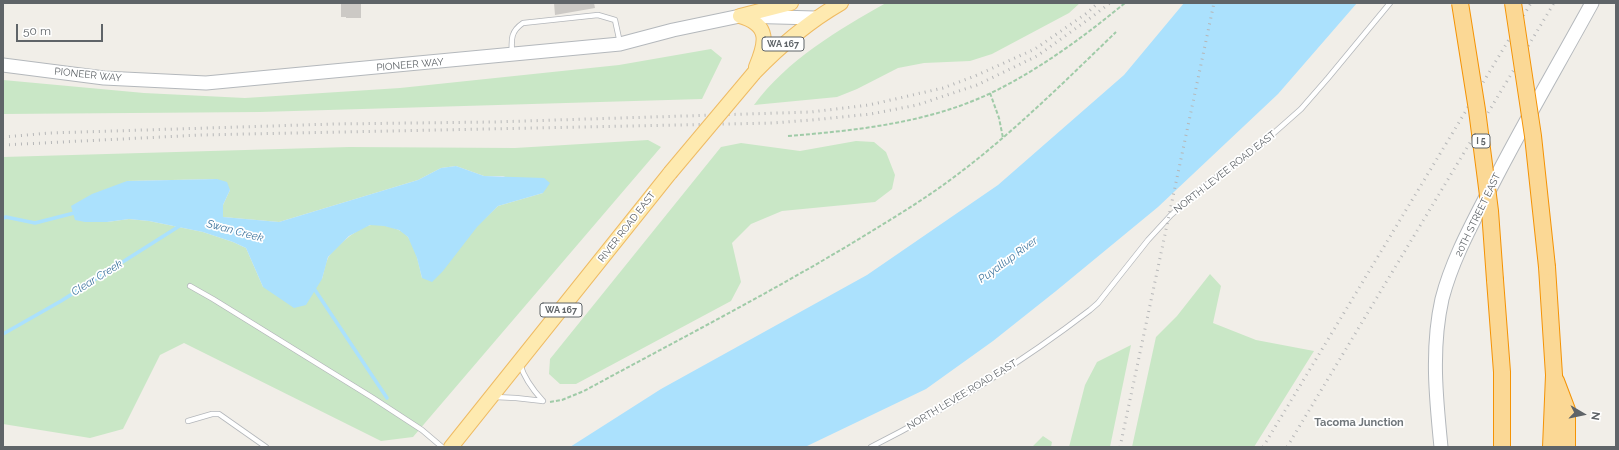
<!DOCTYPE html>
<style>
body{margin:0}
#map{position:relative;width:1619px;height:450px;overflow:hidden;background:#f1eee8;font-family:Raleway,sans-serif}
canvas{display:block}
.frame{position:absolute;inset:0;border:4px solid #5f6468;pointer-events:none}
.north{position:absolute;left:1563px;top:394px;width:40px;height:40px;-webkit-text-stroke:3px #fff;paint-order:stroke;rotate:99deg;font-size:11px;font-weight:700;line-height:16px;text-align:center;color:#5f6468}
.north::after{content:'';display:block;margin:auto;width:14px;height:18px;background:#5f6468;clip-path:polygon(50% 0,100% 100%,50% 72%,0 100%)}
.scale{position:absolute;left:16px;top:24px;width:87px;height:18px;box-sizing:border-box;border:2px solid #5f6468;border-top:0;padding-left:5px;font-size:12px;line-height:14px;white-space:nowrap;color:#5f6468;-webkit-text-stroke:3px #fff;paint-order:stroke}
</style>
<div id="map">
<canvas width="1619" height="450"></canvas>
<div class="frame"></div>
<div class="north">N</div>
<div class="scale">50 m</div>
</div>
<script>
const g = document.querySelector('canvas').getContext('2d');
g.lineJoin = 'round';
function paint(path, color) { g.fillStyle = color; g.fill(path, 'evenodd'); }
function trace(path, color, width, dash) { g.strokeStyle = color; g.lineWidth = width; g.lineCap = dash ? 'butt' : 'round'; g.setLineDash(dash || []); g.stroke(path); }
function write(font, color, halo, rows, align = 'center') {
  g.font = font + ' Raleway,sans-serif'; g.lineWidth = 3.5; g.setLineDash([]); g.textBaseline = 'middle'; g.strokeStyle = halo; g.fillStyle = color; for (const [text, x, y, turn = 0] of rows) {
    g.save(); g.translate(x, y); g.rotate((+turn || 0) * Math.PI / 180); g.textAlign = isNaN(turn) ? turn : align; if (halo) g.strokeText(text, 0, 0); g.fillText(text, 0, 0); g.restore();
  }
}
const green = new Path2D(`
 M886 3H1080L1069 13 992 54 970 61 924 63 898 68 857 89 837 97 754 105C787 60 838 30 886 3Z
 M711 49 722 58 702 99 260 112 3 114V80L144 93 245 98 400 88 619 65Z
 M648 140 661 147 413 437 381 441 184 343 160 355 123 429 90 438 3 424V157L349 147 515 148ZM456 166 484 176H503L543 193 498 206 422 278C419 266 416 247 408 237 401 228 382 224 371 225 360 226 333 248 328 258 325 264 324 272 322 279L263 287 246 248 233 242 203 232 149 221 129 219 107 222 127 181 217 179 230 190 223 205V217L279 222 418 180 441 168Z
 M856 141 874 142 886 152 895 175 892 189 875 202 782 211 751 224 732 243 741 282 731 301 576 384H560L549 374 550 359 721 147 741 143 800 151Z
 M1210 274 1221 286 1213 323 1256 340 1314 351 1254 447H1132L1156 337 1177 316Z
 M1131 345 1110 447H1069L1085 385 1097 362Z
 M1043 436 1052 442 1051 447H1032Z`);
const water = new Path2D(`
 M1184 3H1357L1278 94 1158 207 1056 291 993 341 926 389 805 447H570L661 389 867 275 998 185 1124 75Z
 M456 166 484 176 544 178 550 183 543 193 498 206 477 227 443 271 432 282 422 278 417 258 408 237 399 230 384 226 370 225 349 236 328 257 322 279 306 305 294 308 263 287 246 248 233 242 203 232 149 221 129 219 107 222H85L75 220 71 206 92 194 127 181 217 179 227 182 230 190 223 205V217L279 222 418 180 441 168Z`);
const stream = new Path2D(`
 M3 218 6 217 35 223 78 212
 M313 287 387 398
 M3 334 61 301 181 225`);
const building = new Path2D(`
 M341 3H361V18H346V17H341Z
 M554 3H594L595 8 555 15Z`);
const path = new Path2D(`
 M990 93 999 118 1003 138
 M788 136C862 130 937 122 1003 87 1047 64 1087 34 1125 3
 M550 402 562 400 584 391C674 342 766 295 854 242 885 223 917 204 946 183 1008 138 1062 84 1116 32`);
const lane = new Path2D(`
 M512 53C511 39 511 31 523 23L598 15 615 20 620 43
 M190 286 213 299 373 398 422 430 442 447
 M520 364C524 378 533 390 543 401
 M495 397 516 398 543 401
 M188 421 212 414H219L266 447
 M871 447C948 408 1021 363 1090 310L1098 303 1148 240 1171 215 1198 191 1266 140 1301 109 1328 78 1390 3`);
const secondary = new Path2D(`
 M3 65 104 78 206 83 620 44 673 30 740 16 815 18
 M1441 447C1436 398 1431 348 1442 299 1452 260 1472 224 1490 189 1522 126 1558 65 1592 3`);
const primary = new Path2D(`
 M740 16C771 25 766 43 756 67
 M740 16 791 3
 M754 73C780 46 808 22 841 3
 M451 447 670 173`);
const highway = new Path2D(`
 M1547 267 1554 375 1551 447
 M1495 280 1502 372V447
 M1556 381 1567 410V447`);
const rail = new Path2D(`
 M3 137 50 133 334 124 493 122 811 112 869 105 943 88 975 76 1035 49 1087 13 1098 3
 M3 145 201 135 772 123 812 120 871 114 917 105 977 85 1037 56 1089 19 1110 3
 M1120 447 1214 3
 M1263 447 1531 3
 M1287 447 1554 3`);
const primaryBridge = new Path2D(`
 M670 173 754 73`);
const highwayBridge = new Path2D(`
 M1460 3 1477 110 1490 211 1495 280
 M1513 3 1533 136 1547 267`);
const shields = [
 [783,44,42],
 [1481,141,18],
 [561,310,42]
];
const shieldNames = [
 ["WA 167",783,44],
 ["I 5",1481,141],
 ["WA 167",561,310]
];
const streetNames = [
 ["PIONEER WAY",410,65,-5],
 ["PIONEER WAY",88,75,6],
 ["NORTH LEVEE ROAD EAST",1225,172,-38],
 ["20TH STREET EAST",1478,215,-64],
 ["RIVER ROAD EAST",627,227,-52],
 ["NORTH LEVEE ROAD EAST",962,395,-31]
];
const waterNames = [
 ["Swan Creek",235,231,15],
 ["Puyallup River",1008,260,-36],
 ["Clear Creek",97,278,-32]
];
const neighbourhoodNames = [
 ["Tacoma Junction",1359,423]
];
paint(green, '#c9e7c6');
paint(water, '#abe1fd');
trace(stream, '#abe1fd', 3.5);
paint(building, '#ccc9c5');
trace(lane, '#b3b6ba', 6);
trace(secondary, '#b4b8bc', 15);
trace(primary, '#efbb63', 16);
trace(highway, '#f49305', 18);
trace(path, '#a0cba8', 2, [4, 2]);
trace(lane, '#fff', 4.5);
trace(secondary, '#fff', 13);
trace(primary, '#feeab0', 14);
trace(highway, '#fbd895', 16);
trace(rail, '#b6b7b8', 3, [1, 5]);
trace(primaryBridge, '#efbb63', 16, []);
trace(highwayBridge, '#f49305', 18, []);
trace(primaryBridge, '#feeab0', 14);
trace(highwayBridge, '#fbd895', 16);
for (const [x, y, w] of shields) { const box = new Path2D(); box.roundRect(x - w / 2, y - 7, w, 14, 3); g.fillStyle = '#fff'; g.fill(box); trace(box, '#5f6468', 1); }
write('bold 9px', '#5f6468', null, shieldNames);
write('10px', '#5f6468', '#fff', streetNames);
write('italic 11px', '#40779f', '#fff', waterNames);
write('bold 11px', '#70767a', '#fff', neighbourhoodNames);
</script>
